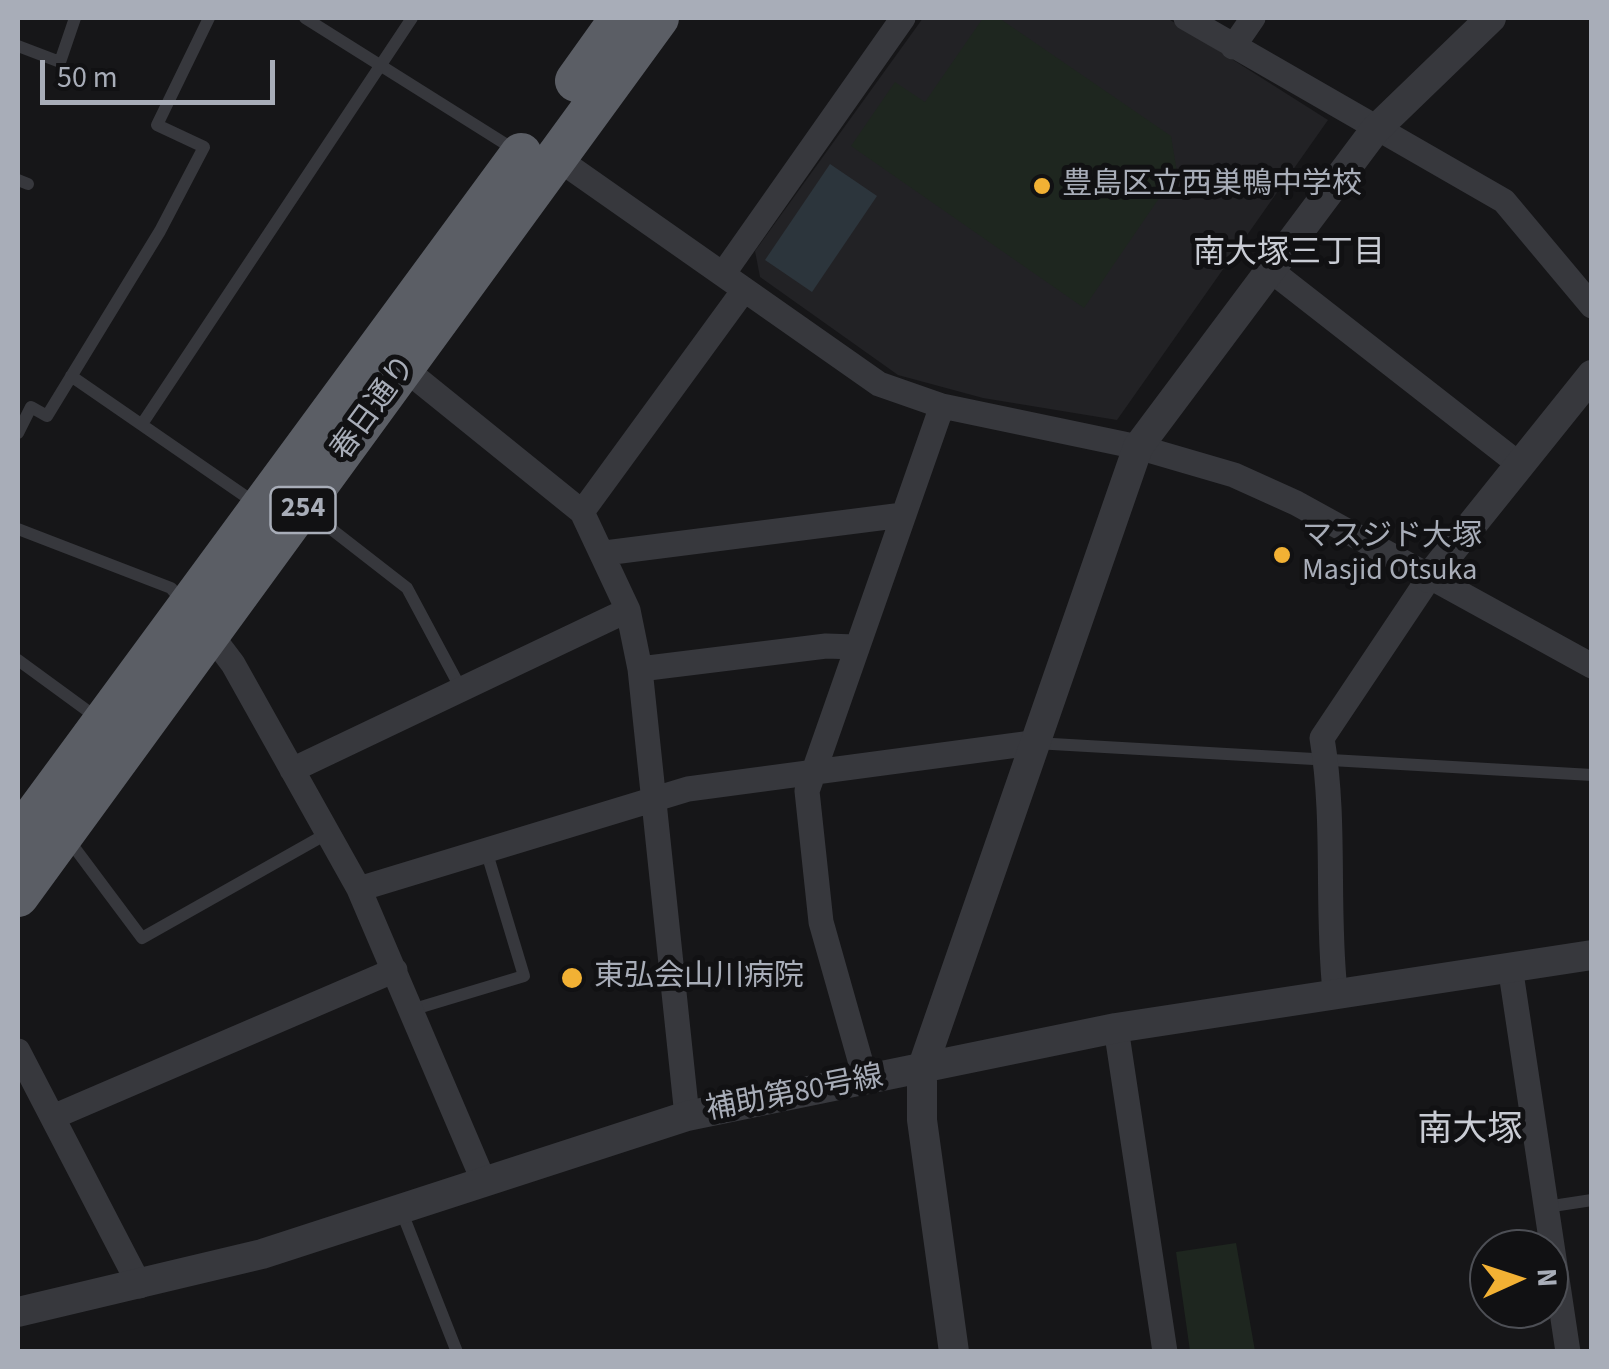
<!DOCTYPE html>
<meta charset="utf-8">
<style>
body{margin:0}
#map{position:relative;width:1609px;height:1369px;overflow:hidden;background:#161618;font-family:"Source Sans 3",sans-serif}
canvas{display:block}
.frame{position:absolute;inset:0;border:20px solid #a8adb8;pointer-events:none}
.north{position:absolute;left:1469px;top:1229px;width:100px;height:100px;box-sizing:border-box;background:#111113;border:2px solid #4d4f55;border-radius:50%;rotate:87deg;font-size:28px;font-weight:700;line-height:40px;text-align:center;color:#a8adb8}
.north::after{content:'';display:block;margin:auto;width:35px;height:45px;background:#f2b134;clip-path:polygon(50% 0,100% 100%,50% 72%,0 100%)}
.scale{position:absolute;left:40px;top:60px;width:235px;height:45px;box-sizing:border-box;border:5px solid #a8adb8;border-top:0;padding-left:12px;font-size:30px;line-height:35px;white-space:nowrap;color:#a8adb8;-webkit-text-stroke:8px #111113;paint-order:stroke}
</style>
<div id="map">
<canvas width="1609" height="1369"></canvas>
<div class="frame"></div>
<div class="north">N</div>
<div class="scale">50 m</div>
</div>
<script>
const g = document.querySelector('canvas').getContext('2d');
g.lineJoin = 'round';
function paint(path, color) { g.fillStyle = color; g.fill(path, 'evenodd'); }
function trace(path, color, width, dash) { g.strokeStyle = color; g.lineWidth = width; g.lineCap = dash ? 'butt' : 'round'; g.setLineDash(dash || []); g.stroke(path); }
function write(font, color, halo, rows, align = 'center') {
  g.font = font + ' "Source Sans 3","Noto Sans JP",sans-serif'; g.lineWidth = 10; g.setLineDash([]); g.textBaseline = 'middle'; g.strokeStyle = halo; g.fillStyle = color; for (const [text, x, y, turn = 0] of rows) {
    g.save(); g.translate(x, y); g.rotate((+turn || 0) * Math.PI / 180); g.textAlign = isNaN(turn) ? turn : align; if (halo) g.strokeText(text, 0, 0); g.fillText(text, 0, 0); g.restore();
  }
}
const built = new Path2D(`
 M923 18H1167L1328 120 1117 420 983 398 898 375 760 277 755 251Z`);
const green = new Path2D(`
 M983 18H999L1171 136 1177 172 1084 308 851 146 895 82 925 102Z
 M1236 1243 1255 1351H1190L1176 1252Z`);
const water = new Path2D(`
 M830 164 877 196 812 292 765 260Z`);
const service = new Path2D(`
 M305 18 515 150
 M18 46 60 62 75 18
 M18 180 28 184
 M71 376 258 505
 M142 424 412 18
 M18 433 31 407 47 416 160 231 204 147 157 125 209 18
 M308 511 407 588 460 687
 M18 529 171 588 183 602
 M18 660 96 717
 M1035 743 1592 775
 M68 839 142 938 328 833
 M411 1010 524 976 486 850
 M1546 1207 1592 1200
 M401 1210 457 1352`);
const minor = new Path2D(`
 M1186 18 1504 201 1592 306
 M1233 47 1253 18
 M554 156 879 384 942 406 1138 447 1234 475 1296 503 1592 666
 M1269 269 1520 465
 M723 274 903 18
 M405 369 582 512 628 610 640 669 687 1116
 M582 512 744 290
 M605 553 903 515
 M205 627 233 664 359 889 484 1182
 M640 669 826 646 856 647
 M292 770 628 610
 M359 889 688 789 1032 743
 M1510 966 1568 1352
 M1335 991C1326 908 1336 822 1322 738L1429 578
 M1116 1028 1165 1352
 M18 1051 140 1286
 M866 1081 821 922 807 791 942 406
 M53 1117 395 970`);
const tertiary = new Path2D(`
 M1429 578 1592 375
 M18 1312 262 1254 687 1116 1116 1028 1592 955
 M954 1352 922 1120V1069L1138 447 1375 130 1491 18`);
const trunk = new Path2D(`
 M576 81 621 18
 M18 838 521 154
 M18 896 658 18`);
const markers = [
 [1042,186,10,"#f2b134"],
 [1282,555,10,"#f2b134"],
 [572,978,12,"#f2b134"]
];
const shields = [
 [303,510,65]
];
const shieldNames = [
 ["254",303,510]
];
const poiNames = [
 ["豊島区立西巣鴨中学校",1062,186],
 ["マスジド大塚",1302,538],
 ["Masjid Otsuka",1302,572],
 ["東弘会山川病院",594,978]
];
const streetNames = [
 ["春日通り",375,409,-54],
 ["補助第80号線",795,1095,-11]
];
const neighbourhoodNames = [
 ["南大塚三丁目",1289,255]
];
const quarterNames = [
 ["南大塚",1470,1132]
];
paint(built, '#222225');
paint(green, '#1e261f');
paint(water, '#2c353c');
trace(service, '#37383d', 12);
trace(minor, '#37383d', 25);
trace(tertiary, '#37383d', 30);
trace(trunk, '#5b5e65', 42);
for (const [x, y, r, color] of markers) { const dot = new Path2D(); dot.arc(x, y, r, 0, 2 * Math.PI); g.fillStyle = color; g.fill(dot); trace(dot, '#111113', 4); }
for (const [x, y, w] of shields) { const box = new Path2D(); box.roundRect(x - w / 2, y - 23, w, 46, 8); g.fillStyle = '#111113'; g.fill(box); trace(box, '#a8adb8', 2.5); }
write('bold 28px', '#a8adb8', null, shieldNames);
write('30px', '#a8adb8', '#111113', poiNames, 'left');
write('30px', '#a8adb8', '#111113', streetNames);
write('32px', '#c9ccd4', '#111113', neighbourhoodNames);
write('35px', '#c9ccd4', '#111113', quarterNames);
</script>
